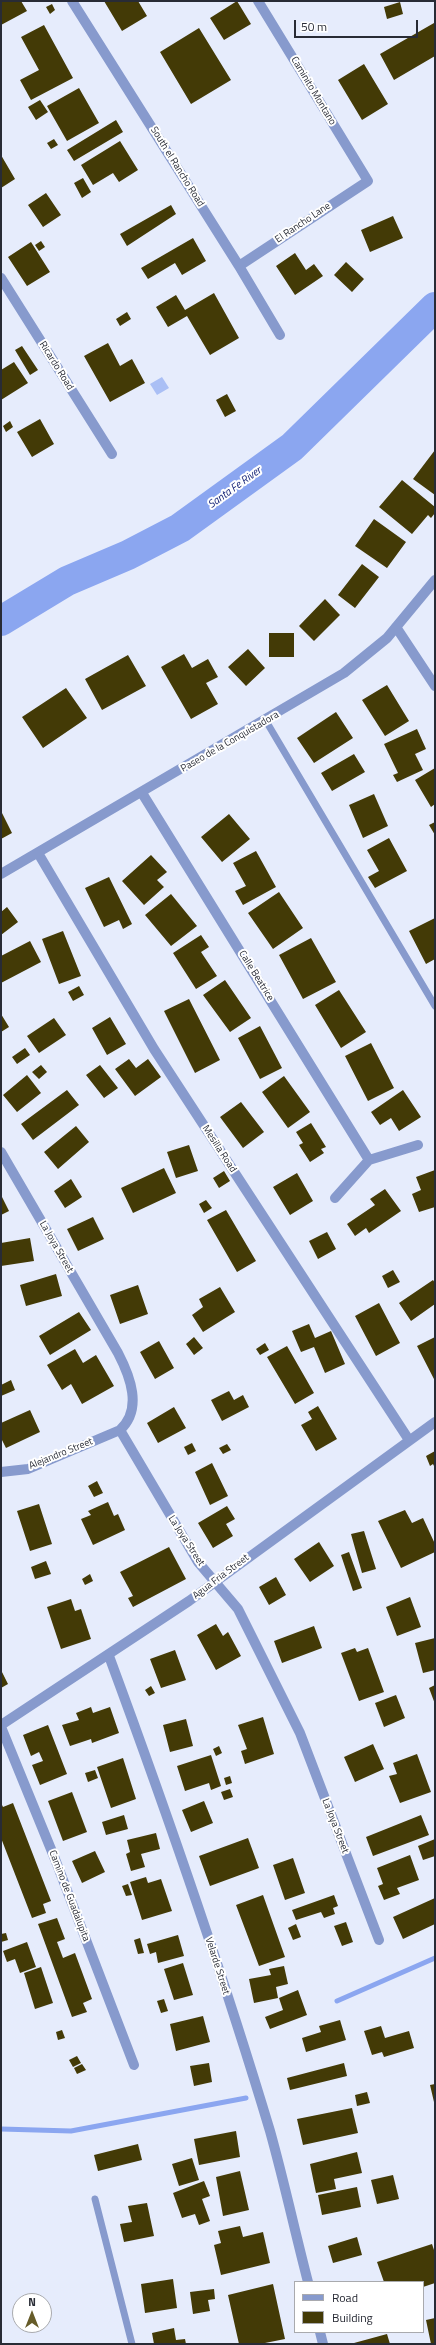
<!DOCTYPE html>
<style>
body{margin:0}
#map{position:relative;width:436px;height:2345px;overflow:hidden;background:#e6ecfc;font-family:"Titillium Web",sans-serif}
canvas{display:block}
.frame{position:absolute;inset:0;border:2px solid #282b35;pointer-events:none}
.legend{position:absolute;left:294px;top:2281px;width:130px;height:52px;box-sizing:border-box;background:#fff;border:1px solid #a9aaae;margin:0;padding:5px 7px;list-style:none;font-size:12px;color:#282b35}
.legend li{display:flex;align-items:center;gap:8px;height:20px}
.legend b{width:20px;border:1px solid #a9aaae}
.north{position:absolute;left:12px;top:2293px;width:40px;height:40px;box-sizing:border-box;background:#fff;border:1px solid #a9aaae;border-radius:50%;rotate:0deg;font-size:11px;font-weight:700;line-height:16px;text-align:center;color:#282b35}
.north::after{content:'';display:block;margin:auto;width:14px;height:18px;background:#665c29;clip-path:polygon(50% 0,100% 100%,50% 72%,0 100%)}
.scale{position:absolute;left:294px;top:20px;width:124px;height:18px;box-sizing:border-box;border:2px solid #282b35;border-top:0;padding-left:5px;font-size:12px;line-height:14px;white-space:nowrap;color:#282b35;-webkit-text-stroke:3px #fff;paint-order:stroke}
</style>
<div id="map">
<canvas width="436" height="2345"></canvas>
<div class="frame"></div>
<ul class="legend">
<li><b style="height:5px;background:#879acd"></b>Road</li>
<li><b style="height:11px;background:#433a06"></b>Building</li>
</ul>
<div class="north">N</div>
<div class="scale">50 m</div>
</div>
<script>
const g = document.querySelector('canvas').getContext('2d');
g.lineJoin = 'round';
function paint(path, color) { g.fillStyle = color; g.fill(path, 'evenodd'); }
function trace(path, color, width, dash) { g.strokeStyle = color; g.lineWidth = width; g.lineCap = dash ? 'butt' : 'round'; g.setLineDash(dash || []); g.stroke(path); }
function write(font, color, halo, rows, align = 'center') {
  g.font = font + ' "Titillium Web",sans-serif'; g.lineWidth = 4; g.setLineDash([]); g.textBaseline = 'middle'; g.strokeStyle = halo; g.fillStyle = color; for (const [text, x, y, turn = 0] of rows) {
    g.save(); g.translate(x, y); g.rotate((+turn || 0) * Math.PI / 180); g.textAlign = isNaN(turn) ? turn : align; if (halo) g.strokeText(text, 0, 0); g.fillText(text, 0, 0); g.restore();
  }
}
const green = new Path2D(`
 M162 377 169 388 157 395 150 384Z`);
const stream = new Path2D(`
 M337 2001 435 1958
 M1 2129 71 2131 246 2098`);
const river = new Path2D(`
 M1 621 67 581 128 555 180 528 292 447 435 307`);
const building = new Path2D(`
 M1 1H21L27 11 1 25Z
 M104 1H138L147 16 122 31Z
 M237 1 251 24 224 40 210 18Z
 M400 2 403 14 387 19 384 7Z
 M52 4 55 10 50 14 46 7Z
 M434 23 435 56 394 80 380 54Z
 M44 25 73 78 31 100 20 80 39 70 21 37Z
 M199 28 231 80 191 104 160 52Z
 M364 64 388 104 362 120 338 80Z
 M79 88 99 123 67 141 47 106Z
 M40 100 48 112 36 120 28 107Z
 M116 120 123 132 74 161 67 150Z
 M54 139 58 145 51 149 47 143Z
 M120 141 138 170 119 182 113 173 93 185 81 165Z
 M1 155 15 179 1 188Z
 M83 178 91 192 82 198 74 183Z
 M46 193 61 215 43 227 28 205Z
 M171 205 176 214 127 246 120 234Z
 M393 216 403 238 370 252 361 230Z
 M193 238 206 261 182 275 175 263 148 279 141 268Z
 M41 241 45 247 39 251 35 245Z
 M31 242 50 272 27 286 8 257Z
 M295 253 306 270 314 264 323 276 295 295 276 266Z
 M346 262 364 279 352 292 334 275Z
 M214 293 239 338 210 355 187 316 168 327 156 307 176 295 185 310Z
 M127 312 131 319 120 326 116 319Z
 M108 343 120 366 132 359 145 383 110 402 84 356Z
 M22 346 38 370 30 375 15 350Z
 M14 362 28 383 1 400V370Z
 M227 394 236 411 225 417 216 400Z
 M40 419 54 444 32 457 17 432Z
 M10 421 13 427 6 432 3 426Z
 M435 450V495L413 479Z
 M402 480 435 507V513L431 518 428 515 412 534 379 507Z
 M374 519 406 542 387 568 355 546Z
 M362 564 379 577 355 608 338 595Z
 M325 599 340 615 314 641 299 626Z
 M269 633H294V657H269Z
 M248 649 265 668 246 686 228 667Z
 M184 654 192 668 208 659 218 677 206 683 218 704 191 719 161 667Z
 M128 655 146 686 102 710 85 679Z
 M387 685 409 721 385 736 362 700Z
 M66 688 87 718 43 748 22 717Z
 M336 712 353 738 314 763 297 738Z
 M417 729 426 749 415 754 423 770 397 782 393 775 398 773 384 744Z
 M354 754 365 772 332 791 321 773Z
 M435 768V804L431 807 415 780Z
 M374 794 388 826 363 838 349 805Z
 M1 811 12 833 1 839Z
 M229 814 250 839 222 862 201 837Z
 M435 822V835L429 825Z
 M389 838 407 871 375 888 368 877 379 871 367 850Z
 M256 851 276 887 243 905 235 891 246 886 233 863Z
 M151 855 167 872 157 880 164 887 144 905 122 881Z
 M109 877 132 924 123 929 119 920 104 927 85 888Z
 M279 892 303 928 273 949 248 913Z
 M171 894 197 926 171 946 145 915Z
 M7 907 18 922 1 935V912Z
 M435 918V959L426 964 409 931Z
 M63 931 81 976 59 984 42 939Z
 M201 935 209 947 201 952 217 976 196 989 173 953Z
 M311 938 336 982 303 999 279 955Z
 M30 941 41 962 1 983V956Z
 M225 980 251 1018 230 1032 203 995Z
 M79 986 84 995 73 1001 68 992Z
 M339 990 366 1032 341 1048 315 1005Z
 M189 999 220 1060 195 1073 164 1011Z
 M1 1014 9 1027 1 1032Z
 M110 1017 126 1044 107 1055 92 1028Z
 M54 1018 66 1035 39 1053 27 1036Z
 M260 1026 282 1068 260 1079 238 1038Z
 M371 1043 394 1088 368 1101 345 1056Z
 M25 1048 30 1055 17 1064 12 1057Z
 M129 1059 136 1068 148 1059 161 1077 135 1096 115 1069Z
 M41 1065 47 1072 39 1079 32 1072Z
 M100 1065 118 1088 104 1098 86 1075Z
 M27 1075 41 1093 17 1112 3 1095Z
 M284 1076 310 1112 288 1128 262 1092Z
 M67 1090 79 1105 33 1140 21 1124Z
 M403 1090 421 1117 399 1131 391 1118 380 1125 371 1112Z
 M241 1102 264 1132 243 1148 220 1117Z
 M311 1123 326 1147 321 1149 324 1153 310 1162 299 1145 303 1143 296 1132Z
 M76 1126 89 1142 58 1169 44 1152Z
 M189 1145 198 1171 176 1178 167 1152Z
 M164 1168 176 1193 133 1213 121 1188Z
 M435 1170V1207L419 1212 412 1194 421 1190 416 1177Z
 M224 1171 230 1181 219 1188 213 1178Z
 M297 1173 313 1201 290 1215 273 1187Z
 M71 1179 82 1197 65 1208 54 1191Z
 M385 1189 401 1211 369 1233 366 1228 355 1236 347 1224 375 1205 370 1199Z
 M1 1195 9 1211 1 1215Z
 M206 1200 212 1208 204 1213 199 1204Z
 M226 1210 256 1261 237 1272 207 1220Z
 M93 1217 104 1239 78 1251 67 1229Z
 M327 1232 336 1249 318 1259 309 1241Z
 M30 1238 34 1261 1 1266V1243Z
 M393 1270 400 1282 388 1288 382 1276Z
 M56 1274 62 1296 26 1306 20 1285Z
 M433 1280 435 1283V1304L411 1321 399 1303Z
 M138 1285 148 1314 120 1324 110 1295Z
 M220 1287 235 1312 203 1332 192 1315 203 1307 199 1299Z
 M379 1303 400 1343 376 1356 355 1316Z
 M79 1312 91 1330 50 1355 39 1336Z
 M309 1324 315 1338 331 1331 345 1364 325 1373 314 1347 301 1352 292 1331Z
 M194 1337 203 1348 194 1355 186 1344Z
 M435 1337V1381L417 1346Z
 M159 1341 174 1368 155 1379 140 1352Z
 M265 1343 269 1350 260 1355 256 1349Z
 M287 1346 314 1393 295 1404 267 1357Z
 M75 1349 83 1363 96 1355 114 1386 82 1404 71 1384 62 1390 47 1365Z
 M11 1380 15 1390 1 1396V1385Z
 M229 1391 234 1400 243 1395 249 1407 222 1421 211 1400Z
 M318 1406 337 1439 316 1451 301 1425 312 1419 308 1412Z
 M174 1407 186 1428 158 1443 147 1423Z
 M30 1410 40 1432 6 1448 1 1438V1423Z
 M192 1443 196 1451 188 1455 184 1447Z
 M227 1444 231 1450 223 1454 219 1448Z
 M435 1451V1468L433 1464 430 1466 426 1456Z
 M212 1463 228 1496 210 1505 195 1472Z
 M97 1481 103 1493 94 1497 88 1486Z
 M108 1502 114 1516 118 1514 125 1530 93 1545 81 1519 91 1515 88 1511Z
 M39 1504 52 1544 30 1551 17 1511Z
 M227 1506 235 1519 226 1524 233 1536 213 1548 198 1523Z
 M405 1510 412 1523 423 1518 435 1544V1552L401 1568 378 1521Z
 M364 1531 376 1569 362 1573 351 1534Z
 M319 1542 334 1566 310 1582 294 1559Z
 M169 1547 186 1579 133 1607 128 1598 133 1596 120 1572Z
 M349 1552 362 1588 353 1591 341 1555Z
 M46 1561 51 1574 35 1579 31 1567Z
 M90 1574 93 1581 85 1585 82 1579Z
 M276 1577 286 1595 269 1605 259 1587Z
 M410 1597 421 1627 397 1636 386 1607Z
 M71 1599 75 1611 81 1609 91 1639 61 1649 47 1607Z
 M216 1624 223 1636 228 1632 241 1656 216 1670 197 1635Z
 M314 1626 322 1648 282 1663 274 1641Z
 M435 1638V1670L423 1673 415 1643Z
 M355 1648 357 1652 368 1648 384 1692 359 1701 341 1653Z
 M175 1650 186 1680 161 1688 150 1659Z
 M1 1670 8 1684 1 1688Z
 M435 1685V1704L429 1688Z
 M151 1686 155 1693 149 1696 145 1690Z
 M396 1695 405 1718 384 1727 375 1703Z
 M91 1707 93 1713 110 1707 119 1733 92 1743 91 1739 70 1746 62 1725 79 1720 76 1713Z
 M263 1717 274 1754 245 1764 241 1751 247 1749 238 1725Z
 M186 1719 193 1746 170 1752 163 1725Z
 M48 1725 67 1774 40 1785 32 1765 43 1761 39 1752 31 1756 23 1735Z
 M373 1744 384 1769 355 1782 344 1757Z
 M219 1746 222 1753 216 1756 213 1749Z
 M417 1754 431 1792 400 1803 389 1776 397 1774 393 1763Z
 M211 1755 221 1786 211 1790 209 1783 185 1791 177 1766Z
 M123 1758 136 1799 111 1808 97 1767Z
 M95 1770 98 1778 88 1782 85 1773Z
 M230 1776 232 1783 226 1785 224 1778Z
 M230 1789 233 1797 224 1800 221 1792Z
 M72 1792 87 1832 63 1841 48 1801Z
 M204 1801 213 1823 191 1832 182 1810Z
 M1 1803 3 1807 13 1803 51 1901 43 1904 46 1913 32 1918 1 1838Z
 M124 1815 128 1829 106 1835 102 1822Z
 M421 1815 429 1835 373 1856 366 1837Z
 M156 1833 160 1849 141 1854 145 1867 131 1871 126 1854 130 1852 127 1840Z
 M248 1838 259 1868 210 1886 199 1856Z
 M435 1839V1856L423 1860 418 1846Z
 M95 1851 105 1872 82 1883 72 1861Z
 M410 1855 419 1880 397 1888 400 1894 384 1900 378 1886 383 1884 377 1868Z
 M293 1858 305 1893 285 1900 273 1865Z
 M146 1877 148 1883 161 1879 172 1911 142 1920 130 1882Z
 M128 1884 132 1895 126 1896 122 1886Z
 M263 1895 285 1957 259 1966 236 1905Z
 M334 1895 338 1906 333 1908 335 1914 324 1918 321 1912 296 1920 292 1910Z
 M435 1898V1924L403 1939 393 1917Z
 M57 1918 65 1939 57 1942 63 1958 75 1953 92 1999 83 2003 87 2012 72 2017 38 1924Z
 M346 1922 353 1942 342 1946 334 1926Z
 M296 1924 301 1937 293 1940 288 1928Z
 M6 1933 8 1940 1 1942V1934Z
 M178 1935 184 1956 158 1963 156 1952 150 1954 147 1944Z
 M140 1938 144 1953 138 1954 134 1940Z
 M27 1942 36 1967 20 1973 15 1959 7 1962 3 1951Z
 M183 1963 193 1995 174 2000 164 1969Z
 M284 1966 288 1984 276 1987 278 1998 254 2003 249 1979 271 1975 269 1969Z
 M41 1967 53 2003 35 2009 24 1973Z
 M298 1990 307 2015 270 2029 265 2017 283 2010 279 1998Z
 M164 1999 168 2011 161 2013 157 2001Z
 M203 2016 210 2042 176 2051 170 2024Z
 M340 2020 346 2040 306 2052 302 2038 321 2032 319 2026Z
 M381 2026 385 2038 409 2031 414 2048 384 2057 382 2052 372 2055 364 2031Z
 M62 2030 65 2038 58 2040 56 2032Z
 M77 2056 81 2063 73 2067 69 2060Z
 M209 2063 212 2082 194 2086 190 2066Z
 M344 2063 347 2076 290 2090 287 2078Z
 M82 2064 86 2070 77 2074 74 2068Z
 M435 2084V2102H434L430 2085Z
 M367 2092 370 2103 357 2106 355 2095Z
 M352 2108 358 2133 303 2145 297 2119Z
 M236 2131 240 2157 199 2165 194 2139Z
 M138 2144 142 2160 98 2171 94 2155Z
 M357 2152 362 2173 334 2179 336 2189 316 2193 310 2164Z
 M192 2158 199 2180 179 2186 172 2164Z
 M240 2171 249 2210 223 2216 216 2177Z
 M393 2175 399 2199 377 2204 371 2180Z
 M204 2181 210 2196 202 2199 210 2221 199 2225 195 2214 182 2218 173 2193Z
 M357 2187 361 2207 322 2215 318 2195Z
 M147 2203 154 2236 124 2242 120 2224 132 2222 128 2206Z
 M240 2226 243 2237 263 2232 270 2263 221 2275 214 2245 221 2243 218 2231Z
 M357 2237 362 2255 333 2263 328 2246Z
 M432 2244 435 2253V2283L423 2287V2282H384L377 2262Z
 M173 2279 177 2308 145 2313 141 2284Z
 M273 2284 285 2339 260 2344H239L228 2295Z
 M214 2289 215 2299 208 2300 210 2311 193 2314 190 2292Z
 M435 2318V2344H431L426 2320Z
 M174 2328 176 2340 185 2339 186 2344H154L152 2333Z
 M387 2334 390 2344H354V2343Z`);
const service = new Path2D(`
 M266 721 435 1006
 M95 2199 132 2344`);
const minor = new Path2D(`
 M72 1 239 266 280 335
 M239 266 368 181 258 1
 M1 278 112 454
 M396 627 435 686
 M142 793 369 1160
 M38 853 154 1049 409 1440
 M1 874 344 673 387 638 435 580
 M1 1152 118 1353C130 1376 143 1409 120 1430L28 1469 1 1472
 M335 1198 369 1160 418 1145
 M120 1430 198 1562 238 1609 300 1733 379 1940
 M109 1656C167 1813 222 1971 270 2131 284 2181 295 2232 308 2282
 M1 1727 55 1859 134 2065
 M320 2332 323 2344`);
const tertiary = new Path2D(`
 M1 1725 189 1601 435 1422`);
const streetNames = [
 ["Caminito Montano",313,91,59],
 ["South el Rancho Road",177,167,58],
 ["El Rancho Lane",303,223,-34],
 ["Ricardo Road",56,366,58],
 ["Paseo de la Conquistadora",230,742,-30],
 ["Calle Beatrice",256,976,58],
 ["Mesilla Road",219,1149,57],
 ["La Joya Street",56,1247,60],
 ["Alejandro Street",61,1454,-22],
 ["La Joya Street",186,1541,57],
 ["Agua Fria Street",221,1577,-37],
 ["La Joya Street",335,1826,69],
 ["Camino de Guadalupita",69,1896,69],
 ["Velarde Street",217,1966,72]
];
const waterNames = [
 ["Santa Fe River",235,488,-36]
];
paint(green, '#aabff5');
trace(stream, '#8ba6f0', 5);
trace(river, '#8ba6f0', 30);
paint(building, '#433a06');
trace(service, '#879acd', 7);
trace(minor, '#879acd', 10);
trace(tertiary, '#879acd', 10);
write('10px', '#282b35', '#fff', streetNames);
write('italic 11px', '#132276', '#fff', waterNames);
</script>
